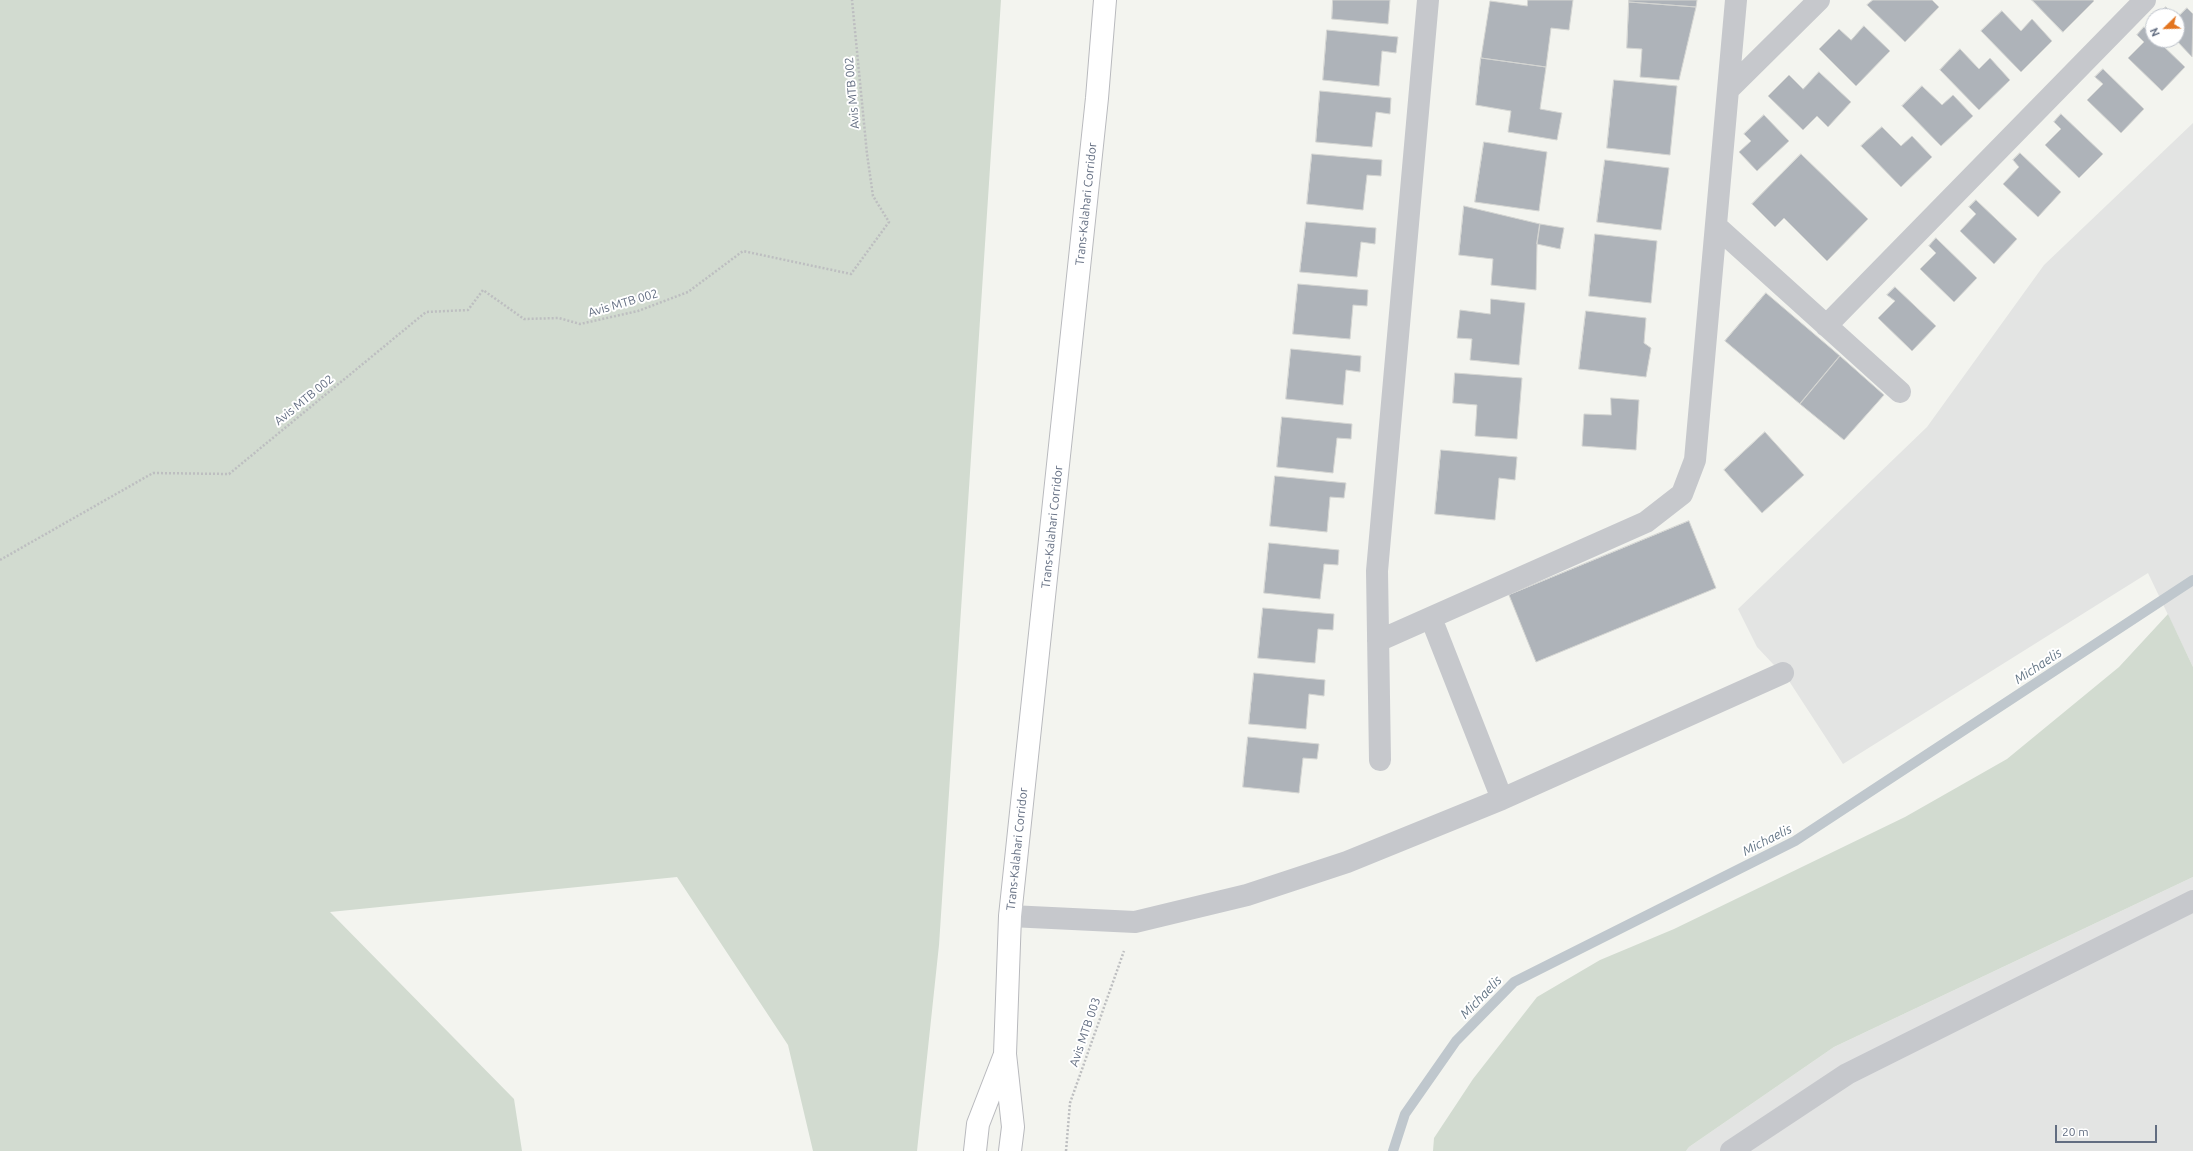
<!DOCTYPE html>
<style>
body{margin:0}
#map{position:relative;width:2193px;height:1151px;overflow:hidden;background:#f3f4ef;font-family:Ubuntu,sans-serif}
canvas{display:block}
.north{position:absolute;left:2145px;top:8px;width:40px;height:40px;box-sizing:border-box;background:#fff;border:1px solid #c0c5cd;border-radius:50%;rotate:247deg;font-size:11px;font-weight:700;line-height:16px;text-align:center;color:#626d81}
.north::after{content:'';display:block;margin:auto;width:14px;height:18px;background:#e37520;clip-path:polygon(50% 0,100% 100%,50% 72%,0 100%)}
.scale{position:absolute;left:2055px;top:1125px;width:102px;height:18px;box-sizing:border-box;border:2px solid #626d81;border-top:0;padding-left:5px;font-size:12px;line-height:14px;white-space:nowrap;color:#626d81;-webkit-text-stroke:3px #fff;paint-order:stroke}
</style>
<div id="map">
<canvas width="2193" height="1151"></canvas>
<div class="north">N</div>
<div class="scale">20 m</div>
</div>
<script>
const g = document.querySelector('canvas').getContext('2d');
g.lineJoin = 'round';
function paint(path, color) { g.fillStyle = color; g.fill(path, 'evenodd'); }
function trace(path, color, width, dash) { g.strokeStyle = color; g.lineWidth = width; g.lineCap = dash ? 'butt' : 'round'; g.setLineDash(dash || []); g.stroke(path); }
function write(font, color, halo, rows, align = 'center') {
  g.font = font + ' Ubuntu,sans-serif'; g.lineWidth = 4; g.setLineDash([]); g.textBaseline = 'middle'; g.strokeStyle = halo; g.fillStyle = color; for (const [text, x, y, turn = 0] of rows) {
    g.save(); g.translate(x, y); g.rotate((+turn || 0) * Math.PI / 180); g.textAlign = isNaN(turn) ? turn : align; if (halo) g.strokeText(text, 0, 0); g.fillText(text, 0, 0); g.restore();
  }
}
const built = new Path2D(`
 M2193 123V667L2148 573 1843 764 1789 681 1757 647 1738 609 1927 427 2044 265Z
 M2193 877V1151H1686L1689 1147 1834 1047Z`);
const green = new Path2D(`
 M0 0H1001L939 945 917 1151H813L788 1045 677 877 330 912 514 1099 522 1151H0Z
 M2168 614 2193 667V877L1834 1047 1689 1147 1686 1151H1433L1434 1138 1473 1079 1537 997 1600 960 1674 929 1905 817 2007 759 2119 667Z`);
const stream = new Path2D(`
 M1393 1151 1405 1114 1456 1041 1514 982 1795 841 2193 580`);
const building = new Path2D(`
 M1333 0H1390L1388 24 1332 19Z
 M1528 0H1573L1569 30 1551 28 1546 67 1481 58 1490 1 1527 6Z
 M1629 0H1697L1696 7 1629 2Z
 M1873 0H1932L1939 7 1905 42 1867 5Z
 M2032 0H2093L2094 1 2063 32Z
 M1629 2 1696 7 1679 80 1640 77 1642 49 1627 48Z
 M2166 7 2175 16H2156Z
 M2187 8 2193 14 2192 57 2176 40 2177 18Z
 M2002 11 2021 31 2032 19 2052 41 2021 72 1981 31Z
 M1864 26 1890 51 1856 86 1819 49 1839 29 1851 40Z
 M2144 27 2153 36V40H2157L2185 67 2162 91 2128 58 2144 42 2137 35Z
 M1327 30 1398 37 1396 53 1382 51 1379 86 1323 80Z
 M1960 49 1979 69 1990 58 2010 80 1979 110 1940 70Z
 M1481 58 1546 67 1540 109 1562 113 1557 140 1508 132 1511 111 1476 105Z
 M2103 69 2144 109 2121 133 2087 100 2103 84 2095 77Z
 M1819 72 1851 102 1828 127 1817 116 1803 130 1768 96 1789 75 1803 89Z
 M1614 80 1677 86 1670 155 1607 148Z
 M1922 86 1942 105 1953 95 1973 116 1941 146 1902 106Z
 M1320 91 1391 98 1390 114 1376 112 1372 147 1316 142Z
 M2061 114 2103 154 2079 178 2045 145 2061 129 2054 122Z
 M1764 115 1789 141 1757 171 1739 152 1751 141 1744 134Z
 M1882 127 1901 146 1912 136 1932 157 1901 187 1861 146Z
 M1484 142 1547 152 1539 211 1475 202Z
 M2020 153 2061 192 2038 217 2003 184 2019 167 2013 160Z
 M1312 154 1382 160 1381 176 1367 175 1363 210 1307 204Z
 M1801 154 1868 219 1827 261 1784 218 1775 227 1752 204Z
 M1605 160 1669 168 1661 230 1597 222Z
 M1976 200 2017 239 1994 264 1960 231 1976 214 1969 207Z
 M1464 206 1540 224 1537 244 1536 290 1491 285 1493 259 1459 255Z
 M1306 222 1376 228 1375 244 1361 242 1357 277 1300 272Z
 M1540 224 1564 228 1560 249 1537 244Z
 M1595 234 1657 241 1651 303 1589 296Z
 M1936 238 1977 278 1954 302 1920 269 1936 253 1929 246Z
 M1298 284 1368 290 1367 306 1353 305 1350 339 1293 334Z
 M1895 287 1936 326 1912 351 1878 318 1895 301 1887 295Z
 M1766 293 1840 356 1800 404 1725 341Z
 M1491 299 1525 303 1519 365 1470 360 1472 339 1457 338 1460 310 1490 314Z
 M1586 311 1646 318 1644 343 1651 348 1646 377 1579 369Z
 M1291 349 1361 356 1360 372 1346 370 1343 405 1286 399Z
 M1840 356 1884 395 1844 440 1800 404Z
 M1455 373 1522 378 1517 439 1475 436 1477 405 1453 403Z
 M1611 398 1639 400 1636 450 1582 446 1584 414 1611 415Z
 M1282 417 1352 424 1351 439 1337 438 1333 473 1277 467Z
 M1765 432 1804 475 1762 513 1724 470Z
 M1441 450 1517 457 1515 480 1499 478 1495 520 1435 514Z
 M1275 476 1346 483 1344 498 1330 497 1327 532 1270 526Z
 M1689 521 1716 588 1536 662 1509 595Z
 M1269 543 1339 550 1338 565 1324 564 1320 599 1264 593Z
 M1263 608 1334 614 1333 630 1318 629 1315 663 1258 658Z
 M1254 673 1325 680 1324 696 1309 694 1306 729 1249 724Z
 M1248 737 1319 744 1317 759 1303 758 1299 793 1243 787Z`);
const path = new Path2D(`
 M0 560 153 473 229 474 426 312 468 310 483 290 524 319 559 318 580 324 638 311 688 292 743 251 851 274 889 222 873 196 867 154 852 0
 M1066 1151 1070 1103 1124 951`);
const minor = new Path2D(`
 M1728 90 1819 0
 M1716 226 1900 392
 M1826 326 2145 0
 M1431 618 1502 799
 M1378 641 1646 522 1682 494 1695 460 1736 0
 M1380 760 1377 571 1428 0
 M1010 916 1135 922 1247 895 1347 862 1502 799 1783 673
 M1731 1151 1847 1074 2193 901`);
const highway = new Path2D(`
 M975 1151 978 1124 1004 1057
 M1010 1151 1013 1127 1005 1054 1010 916 1097 98 1105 0`);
const streetNames = [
 ["Avis MTB 002",852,93,-95],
 ["Trans-Kalahari Corridor",1086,204,-84],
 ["Avis MTB 002",623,303,-16],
 ["Avis MTB 002",304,400,-39],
 ["Trans-Kalahari Corridor",1052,527,-84],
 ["Trans-Kalahari Corridor",1017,849,-84],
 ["Avis MTB 003",1085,1032,-71]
];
const waterNames = [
 ["Michaelis",2038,666,-33],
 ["Michaelis",1767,840,-27],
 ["Michaelis",1481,997,-46]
];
paint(built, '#e3e4e3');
paint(green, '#d2dbd0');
trace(stream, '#bfc7cd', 10);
paint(building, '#aeb3b9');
trace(building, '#d4d5d2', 1);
trace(highway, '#b8b9bd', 24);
trace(path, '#bdbec0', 2.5, [2, 2]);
trace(minor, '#c6c8cc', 22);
trace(highway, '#fff', 22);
write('12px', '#626d81', '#fff', streetNames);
write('italic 13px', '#637585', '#fff', waterNames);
</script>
